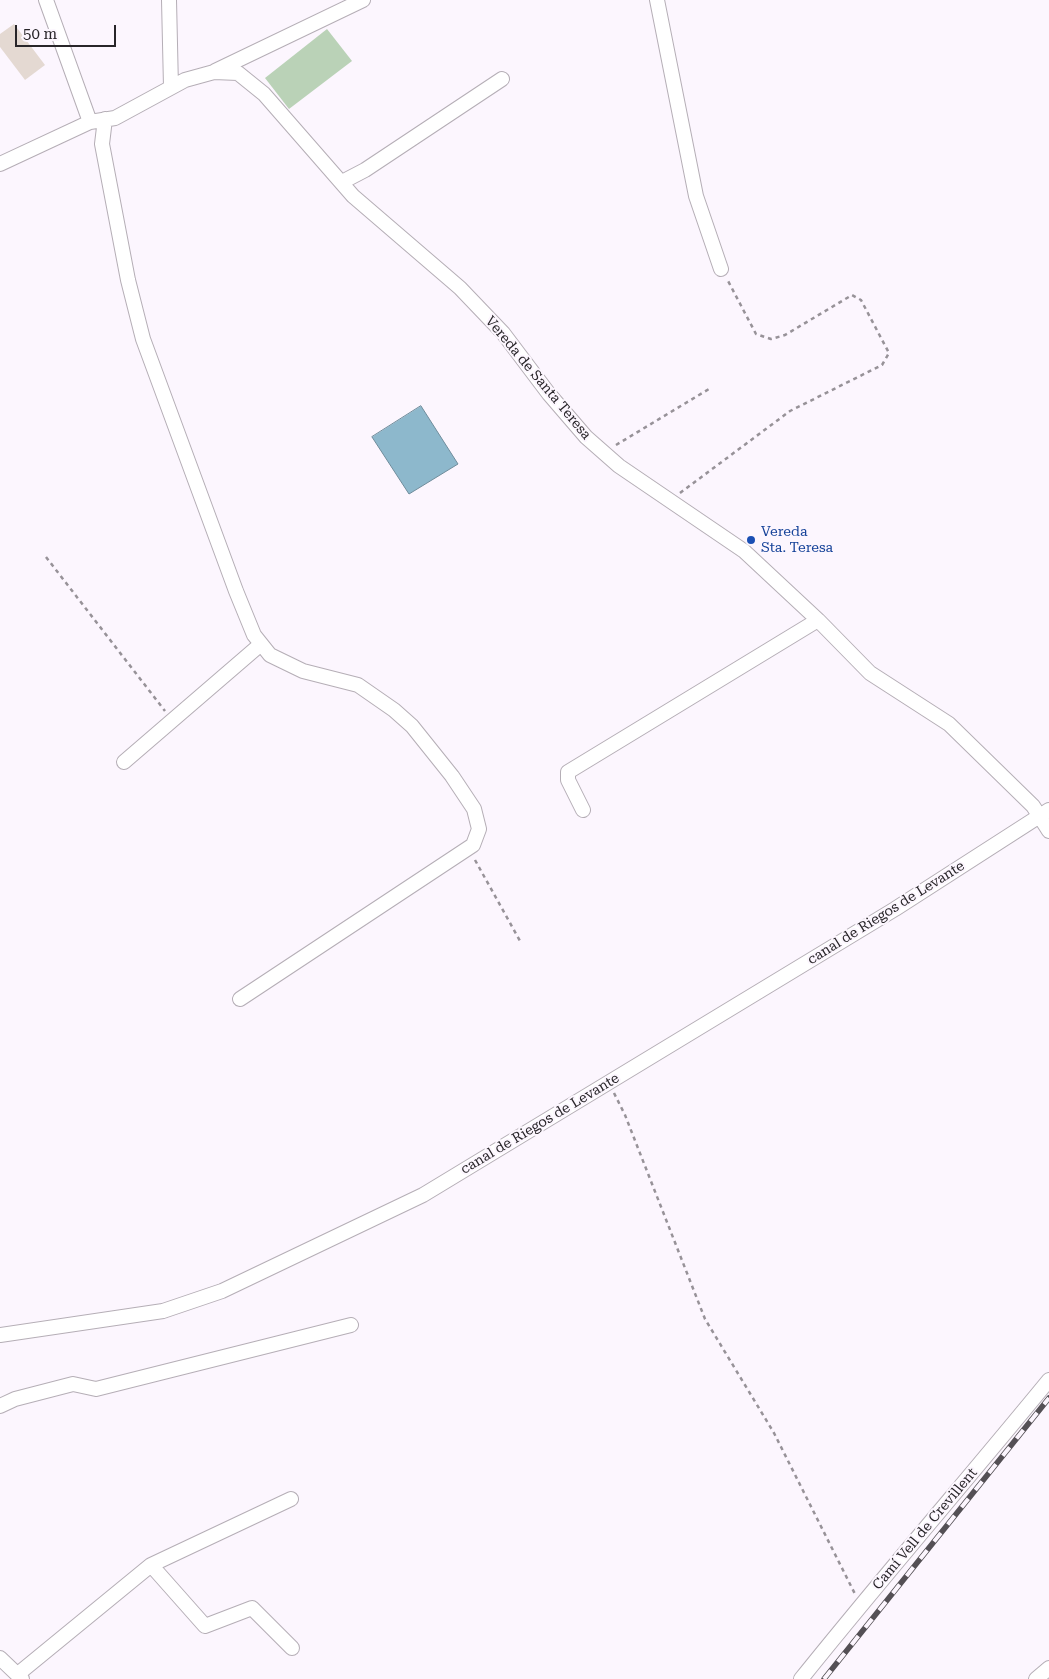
<!DOCTYPE html>
<meta charset="utf-8">
<style>
body{margin:0}
#map{position:relative;width:1049px;height:1679px;overflow:hidden;background:#fcf6fe;font-family:"Roboto Serif",serif}
canvas{display:block}
.scale{position:absolute;left:15px;top:25px;width:101px;height:22px;box-sizing:border-box;border:2px solid #282529;border-top:0;padding-left:6px;font-size:15px;line-height:18px;white-space:nowrap;color:#282529;-webkit-text-stroke:4px #fcf6fe;paint-order:stroke}
</style>
<div id="map">
<canvas width="1049" height="1679"></canvas>
<div class="scale">50 m</div>
</div>
<script>
const g = document.querySelector('canvas').getContext('2d');
g.lineJoin = 'round';
function paint(path, color) { g.fillStyle = color; g.fill(path, 'evenodd'); }
function trace(path, color, width, dash) { g.strokeStyle = color; g.lineWidth = width; g.lineCap = dash ? 'butt' : 'round'; g.setLineDash(dash || []); g.stroke(path); }
function write(font, color, halo, rows, align = 'center') {
  g.font = font + ' "Roboto Serif",serif'; g.lineWidth = 4; g.setLineDash([]); g.textBaseline = 'middle'; g.strokeStyle = halo; g.fillStyle = color; for (const [text, x, y, turn = 0] of rows) {
    g.save(); g.translate(x, y); g.rotate((+turn || 0) * Math.PI / 180); g.textAlign = isNaN(turn) ? turn : align; if (halo) g.strokeText(text, 0, 0); g.fillText(text, 0, 0); g.restore();
  }
}
const green = new Path2D(`
 M327 29 352 61 289 109 265 78Z`);
const water = new Path2D(`
 M421 406 458 464 409 494 372 437Z`);
const building = new Path2D(`
 M14 24 45 65 25 80 0 47V34Z`);
const path = new Path2D(`
 M616 445 709 389
 M680 493 790 411 882 365 889 353 861 300 852 295 785 335 771 339 756 334 727 279
 M46 557 165 711
 M475 860 520 941
 M614 1093 625 1115 705 1319 774 1433 855 1594`);
const minor = new Path2D(`
 M46 0 90 122
 M169 0 171 87
 M657 0 696 196 721 269
 M215 71 363 0
 M105 119 102 144 128 280 143 339 236 591 254 635 270 655 303 671 358 685 394 710 412 726 452 776 474 809 479 829 473 845 240 999
 M0 164 90 122 115 118 185 80 214 72 238 73 264 94 353 196 460 288 503 333 549 394 586 437 619 466 744 551 818 620 870 673 949 724 1033 806 1049 831
 M342 182 365 170 502 79
 M124 762 261 644
 M583 810 568 780V772L818 620
 M0 1335 163 1311 222 1291 423 1195 895 909 1049 810
 M0 1406 15 1399 73 1384 96 1389 351 1325
 M151 1565 205 1626 252 1608 292 1648
 M0 1658 22 1679
 M18 1674 151 1565 291 1499
 M801 1679C882 1578 967 1480 1049 1380
 M1036 1679 1049 1668`);
const rail = new Path2D(`
 M824 1679 1049 1398`);
const markers = [
 [751,540,5,"#1a4fb4"]
];
const streetNames = [
 ["Vereda de Santa Teresa",538,378,50],
 ["canal de Riegos de Levante",886,913,-32],
 ["canal de Riegos de Levante",540,1124,-31],
 ["Camí Vell de Crevillent",925,1529,-50]
];
const transitNames = [
 ["Vereda",761,532],
 ["Sta. Teresa",761,548]
];
paint(green, '#bad2b7');
paint(water, '#8db8cc');
trace(water, '#6f8c9b', 1);
paint(building, '#e4d9d2');
trace(minor, '#b5aeb6', 16);
trace(path, '#979298', 2.5, [4, 4]);
trace(minor, '#fff', 14);
trace(rail, '#545055', 5.5);
trace(rail, '#fcf6fe', 4, [11]);
for (const [x, y, r, color] of markers) { const dot = new Path2D(); dot.arc(x, y, r, 0, 2 * Math.PI); g.fillStyle = color; g.fill(dot); trace(dot, '#fcf6fe', 2); }
write('14px', '#282529', '#fcf6fe', streetNames);
write('14px', '#164399', '#fcf6fe', transitNames, 'left');
</script>
